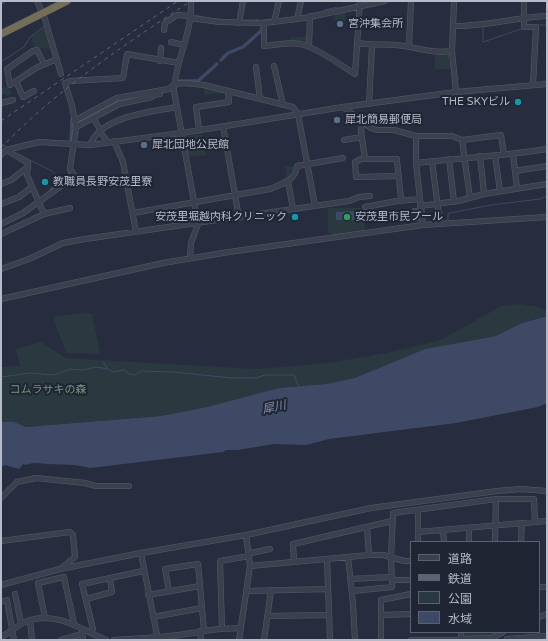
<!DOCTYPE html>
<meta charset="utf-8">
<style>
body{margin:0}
#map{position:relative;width:548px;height:641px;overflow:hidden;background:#272d3e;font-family:"Varela Round","Noto Sans JP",sans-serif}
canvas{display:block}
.frame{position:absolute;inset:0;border:2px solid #b7bbc9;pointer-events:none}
.legend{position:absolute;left:410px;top:541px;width:130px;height:92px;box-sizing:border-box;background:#1f2533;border:1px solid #5c616f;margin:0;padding:5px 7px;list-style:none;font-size:12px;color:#b7bbc9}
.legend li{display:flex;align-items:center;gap:8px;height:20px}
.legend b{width:20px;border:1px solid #5c616f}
</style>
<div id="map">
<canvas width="548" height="641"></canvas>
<div class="frame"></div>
<ul class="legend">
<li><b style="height:5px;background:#3b404e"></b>道路</li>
<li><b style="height:5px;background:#5d6375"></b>鉄道</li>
<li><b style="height:11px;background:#29393f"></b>公園</li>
<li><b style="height:11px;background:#3e4965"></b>水域</li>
</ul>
</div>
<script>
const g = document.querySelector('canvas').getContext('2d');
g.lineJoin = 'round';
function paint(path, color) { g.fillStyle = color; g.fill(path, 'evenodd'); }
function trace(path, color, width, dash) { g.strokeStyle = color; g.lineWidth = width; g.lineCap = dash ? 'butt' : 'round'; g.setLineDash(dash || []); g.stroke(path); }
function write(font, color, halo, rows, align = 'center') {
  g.font = font + ' "Varela Round","Noto Sans JP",sans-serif'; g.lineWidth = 4; g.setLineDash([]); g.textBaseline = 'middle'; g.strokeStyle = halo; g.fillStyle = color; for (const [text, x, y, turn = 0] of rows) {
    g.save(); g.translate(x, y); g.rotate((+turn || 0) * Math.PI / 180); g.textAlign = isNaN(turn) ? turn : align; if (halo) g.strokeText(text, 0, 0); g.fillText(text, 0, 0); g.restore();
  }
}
const green = new Path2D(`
 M335 13H345V22L335 21Z
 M46 27 53 49 35 48 31 37Z
 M308 36V44L289 42 290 38Z
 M451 52 452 69H435V54Z
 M1 84 2 88 9 86 12 94 7 96 6 94H1Z
 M203 86 225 92 224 93 205 95Z
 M202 134 206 155 188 157 184 137Z
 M285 166 295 167 287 178Z
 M328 208H363L365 232 332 236V233H328Z
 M520 304 538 307 547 311V315L522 323 496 336 425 349 355 378 326 384 279 388 207 407 161 416 25 427 14 422H1V367L20 366 16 349 41 342 65 358 255 369 329 363 391 352 441 340 501 306Z
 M87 312 92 314 100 354 66 353 53 317Z
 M463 632H500L492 637H463Z`);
const water = new Path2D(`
 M412 208H418L420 221 412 222 415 217Z
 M363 211V220H336V212Z
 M547 316V403L538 407 456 423 329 439 306 445 274 444 238 450H226L223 452 90 468C74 463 51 465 35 463 30 463 27 466 23 464L19 469 5 465 1 467V422H14L26 427 161 416 207 407 279 388 326 384 355 378 425 349 496 336 522 323Z`);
const stream = new Path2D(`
 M324 10 338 7
 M311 14 319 12
 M194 15 204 17
 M301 16 307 15
 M208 18 216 19
 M219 19 230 20
 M255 20H259
 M263 20 272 19
 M538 25H547
 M483 27V42L521 29
 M1 62 24 47 30 37 45 26
 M1 144 6 146
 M18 154 52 171 60 178
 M448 220V214L450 213 491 205 540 199 547 196
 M103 362 107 368
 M1 377 30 373 53 375 70 369 83 370 96 367 108 369 113 372 125 370 129 374 135 375 141 371 173 372 232 378H256L265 375H294L299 387`);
const canal = new Path2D(`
 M221 60 228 53 243 47 262 30V27
 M178 81H198L217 64
 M71 142 72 120
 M51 190 70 176 69 168`);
const minor = new Path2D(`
 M1 1H2
 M37 1 44 16 61 74
 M454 1 452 51 456 92
 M524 1V27H536L533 85
 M190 18 220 22 264 23 305 18 385 1
 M297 19 301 1
 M274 22 279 1
 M239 23 243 1
 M264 23V46C277 45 291 41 304 45 320 50 341 65 355 74L360 1
 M453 26C485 27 515 17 547 16
 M164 30 165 23 177 15 190 16
 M171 42 184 45
 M357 43C374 46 393 43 410 47 425 50 436 53 452 51
 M309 47 310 16
 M409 47 411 1
 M160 61 161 48
 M44 64 37 50 33 51 7 69 10 85 36 68 57 59
 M274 66 283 105
 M256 67 260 99
 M16 81 23 97 34 91
 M1 103 13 100
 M369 104 372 46
 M343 107 371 128 377 130H394L416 136H452L462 140 501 135 504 155
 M93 118 101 131
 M74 121 117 98 169 89 174 84 185 83 204 85 293 107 298 114 315 206
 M362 122 361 131 365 159
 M223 126 239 218
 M76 127 119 104 152 97 153 95 160 94
 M199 130 196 107 229 102 228 92
 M100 132 108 142
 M416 136V163L423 225
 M344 140 362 137
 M462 140 470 198
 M114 141 123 162 136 232
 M90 145C101 116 151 112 177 107
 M513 154 517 189
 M1 155 6 150 39 142 90 145 182 133 343 107 456 92 547 84
 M495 155 500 191
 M480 156 484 194
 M449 159 454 202
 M432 161 440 224
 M416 163C460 158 504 156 547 149
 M515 171 547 166
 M399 176 356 177 355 162 361 159H397V161L401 198V200
 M288 182 293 209
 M1 184 11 180 28 167
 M1 204 19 197 32 187
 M420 206 458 201 484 194 547 184
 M365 207 397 201 420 199
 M133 213 270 189C282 184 296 180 297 166L343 158
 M44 214 70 208
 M1 224 23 213 75 176 70 169 76 127 72 106 65 83 70 81 123 78 127 54 179 63
 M1 234 44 214 27 175 28 163 6 150
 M190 258 191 243 198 224 174 91C175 61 193 32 191 1
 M1 269 29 259 63 243 85 239 349 201 359 197 370 196
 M1 299 163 263 229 252 423 225 547 217
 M1 498 17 482 36 478 85 483 96 486H129
 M418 510V542
 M367 527 369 555
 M469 528V542
 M443 530 444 542
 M418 532 547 521
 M1 541 70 532 73 535 75 557 60 569
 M495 542 496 499
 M521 542 522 523
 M141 553 158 640
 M348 557 353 604 355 640
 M327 559 330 640
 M294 562 293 544 392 521
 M250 566 369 555H383L404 561H411
 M350 579 392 577
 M392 580H411
 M1 585 60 569 141 553 246 535 371 508 497 491 521 489 547 491
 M539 587H547
 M169 591 165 569 198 564 200 586
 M247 591 327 589
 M352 591 392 587 391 557 393 513 496 499H534L535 521
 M15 594 21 624
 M148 595 200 586 204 630
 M86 599 112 592 110 578
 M1 602 7 600 14 640
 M381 615 411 614
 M268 616 328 615
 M153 617 202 608
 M539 617 547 614
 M45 618 38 583 64 577 74 624
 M30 620 32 640
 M241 628 222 629 220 561 249 556 251 553 270 549
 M82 631 83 640
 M200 631 201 640
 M90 632 93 629 82 584 143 571
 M461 632V639L492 638 503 632
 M1 637C11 632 20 623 30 620 58 612 82 630 106 640
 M507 639 547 636
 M61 640 82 634
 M114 640C138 638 162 638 185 634 198 633 209 629 222 629
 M239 640 250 566 246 535
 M264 640 271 590
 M381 640V600L411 594
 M411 640H461`);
const highway = new Path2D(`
 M1 34 67 1`);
const rail = new Path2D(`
 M1 121 178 1
 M1 148C56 90 124 45 191 1`);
const markers = [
 [340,24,4,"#5c6f8a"],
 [518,102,4,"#0f9aa8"],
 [337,120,4,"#5c6f8a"],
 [144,145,4,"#5c6f8a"],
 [45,182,4,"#0f9aa8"],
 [295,217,4,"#0f9aa8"],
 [347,217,4,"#2e9e5b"]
];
const poiNames = [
 ["宮沖集会所",348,24],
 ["THE SKYビル",510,102,"right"],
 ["犀北簡易郵便局",345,120],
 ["犀北団地公民館",152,145],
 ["教職員長野安茂里寮",53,182],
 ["安茂里堀越内科クリニック",287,217,"right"],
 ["安茂里市民プール",355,217]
];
const parkNames = [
 ["コムラサキの森",48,390]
];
const waterNames = [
 ["犀川",274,408,-12]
];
paint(green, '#29393f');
paint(water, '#3e4965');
trace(stream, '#3e4965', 1);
trace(canal, '#3e4965', 3.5);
trace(minor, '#565b69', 6);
trace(highway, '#424856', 8);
trace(minor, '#3b404e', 5);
trace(highway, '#746d58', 7);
trace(rail, '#5d6375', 1, [4, 4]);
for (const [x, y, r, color] of markers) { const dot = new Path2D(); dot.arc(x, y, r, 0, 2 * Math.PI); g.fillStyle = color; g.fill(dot); trace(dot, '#1f2533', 1.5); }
write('11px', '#b7bbc9', '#1f2533', poiNames, 'left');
write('11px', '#70987f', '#1f2533', parkNames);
write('italic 12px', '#818eae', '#1f2533', waterNames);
</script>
